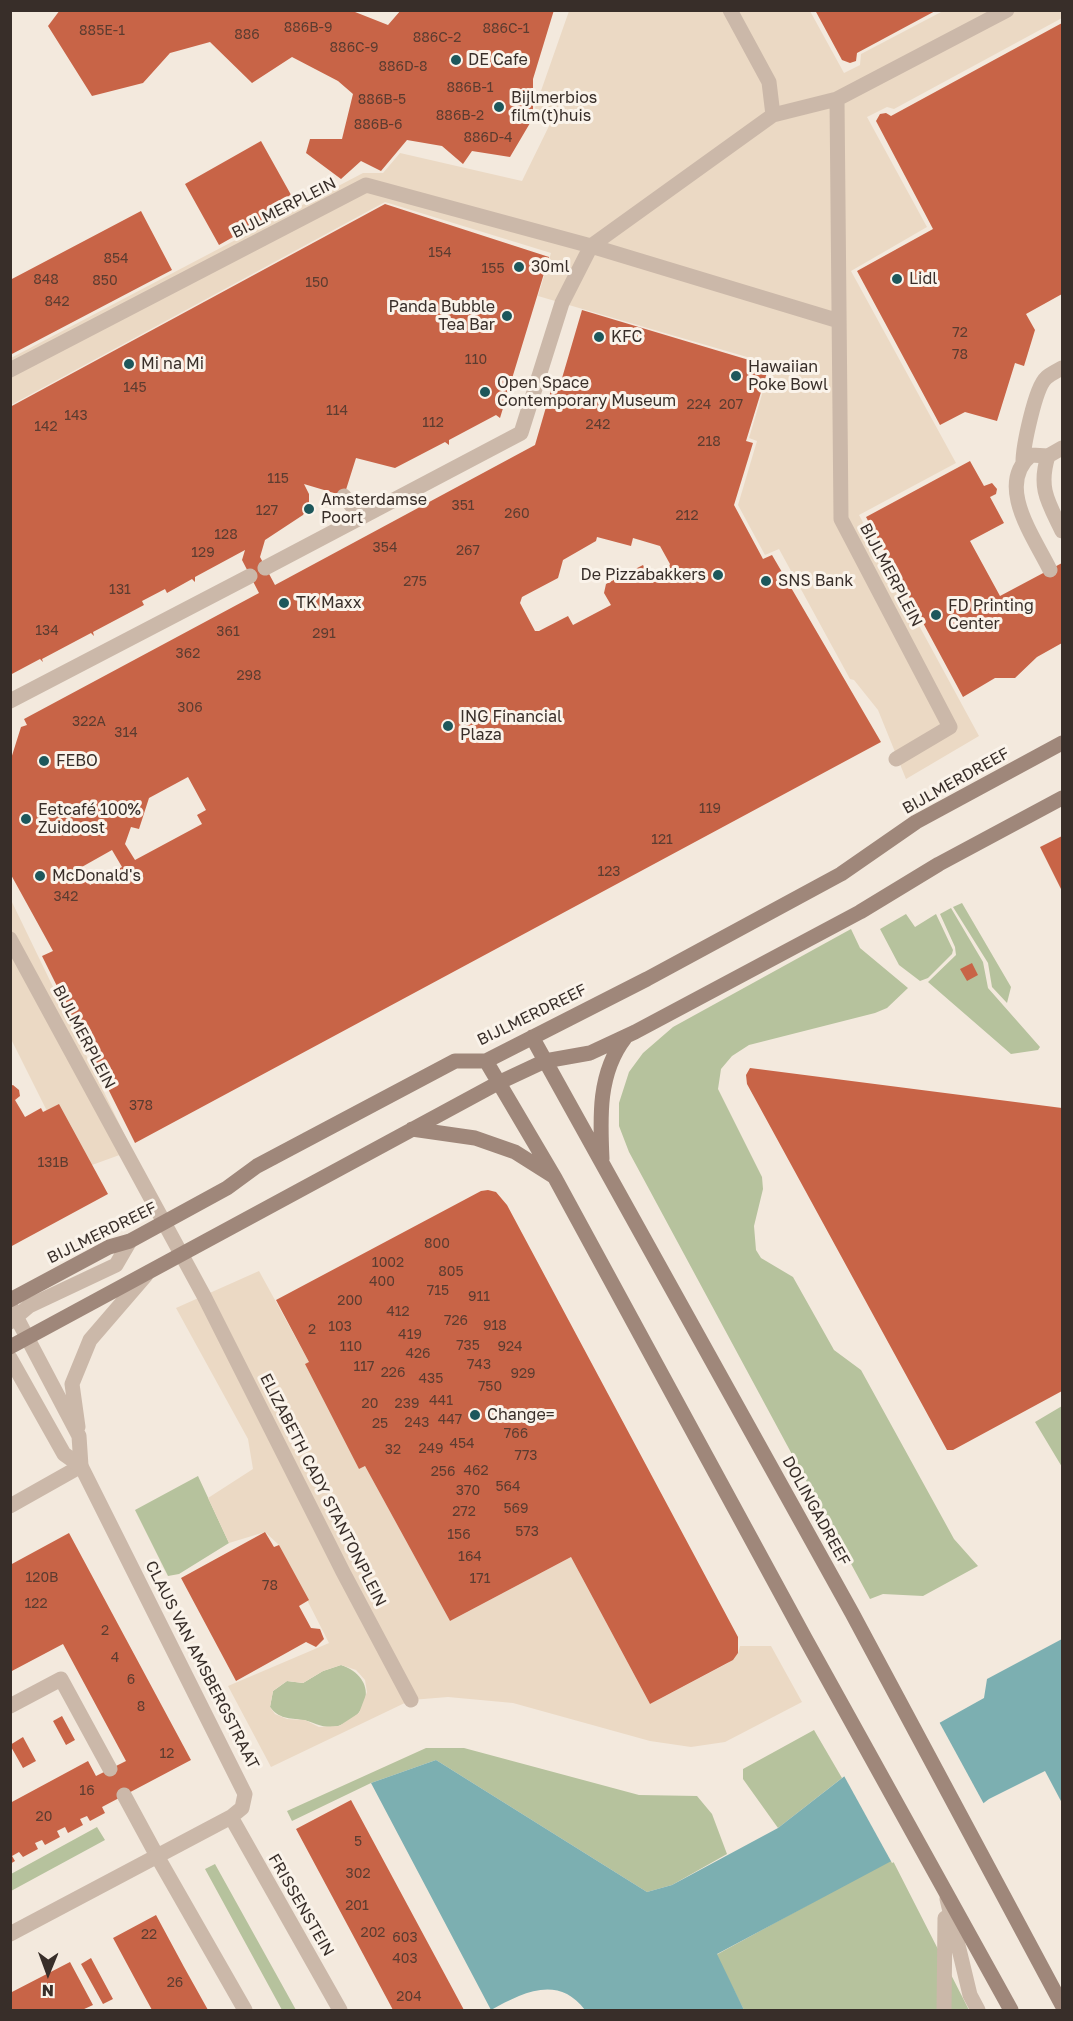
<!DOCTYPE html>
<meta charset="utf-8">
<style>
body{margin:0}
#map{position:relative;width:1073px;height:2021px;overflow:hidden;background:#f3e9dd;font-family:"Golos Text",sans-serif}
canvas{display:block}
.frame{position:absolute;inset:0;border:12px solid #382e29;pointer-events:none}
.north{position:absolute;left:18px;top:1943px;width:60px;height:60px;-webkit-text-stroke:4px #faf3ea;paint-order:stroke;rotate:181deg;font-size:16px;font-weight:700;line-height:24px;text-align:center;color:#382e29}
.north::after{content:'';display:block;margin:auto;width:21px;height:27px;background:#382e29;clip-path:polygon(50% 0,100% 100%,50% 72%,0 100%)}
</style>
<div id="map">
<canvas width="1073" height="2021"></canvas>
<div class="frame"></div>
<div class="north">N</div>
</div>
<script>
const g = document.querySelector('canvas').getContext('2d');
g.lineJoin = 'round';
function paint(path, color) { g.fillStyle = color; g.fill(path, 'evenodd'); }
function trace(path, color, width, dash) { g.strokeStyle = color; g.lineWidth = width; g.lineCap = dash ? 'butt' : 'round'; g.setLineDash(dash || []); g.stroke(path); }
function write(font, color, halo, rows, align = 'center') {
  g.font = font + ' "Golos Text",sans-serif'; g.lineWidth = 6; g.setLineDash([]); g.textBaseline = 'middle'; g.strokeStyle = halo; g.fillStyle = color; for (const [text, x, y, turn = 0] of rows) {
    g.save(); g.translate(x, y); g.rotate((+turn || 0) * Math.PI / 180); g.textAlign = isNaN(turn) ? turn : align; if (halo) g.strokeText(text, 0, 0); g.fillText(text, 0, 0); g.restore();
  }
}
const green = new Path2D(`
 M962 903 1011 987 1007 1003 992 987 988 963 953 907Z
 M951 908 983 962 988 988 1040 1047 1038 1050 1011 1054 928 982 956 955 955 947 940 914Z
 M906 914 915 927 936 914 953 950 952 954 928 978 920 981 899 965 880 929Z
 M851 929 860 948 908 988 887 1008 875 1013 749 1045 732 1056 721 1069 718 1089 762 1177 763 1189 754 1226 756 1250 761 1258 793 1277 834 1350 861 1370 954 1539 978 1566 923 1596 883 1594 870 1599 629 1152 619 1126V1103L629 1072 643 1053 673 1027Z
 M1062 1406V1467L1035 1422Z
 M198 1476 229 1543 179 1574 168 1576 135 1510Z
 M341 1665C379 1678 370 1717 338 1726 324 1730 315 1722 303 1720 289 1718 279 1719 270 1707L273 1691 287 1681 303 1683 323 1671Z
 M814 1730 842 1778 778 1828 743 1779V1769Z
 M426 1748H464L639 1795 697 1796 712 1814 727 1854 672 1885 647 1892 436 1760 371 1783 292 1821 287 1811Z
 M97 1827 105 1840 11 1891V1874Z
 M892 1859 969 2010H744L716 1955Z
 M215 1864 296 2010H282L205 1869Z`);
const plaza = new Path2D(`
 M569 11H810L844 73 860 65 861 54 943 11H1062V18L894 109 887 107 867 117 927 227 851 271 956 463 859 515 979 736 906 779 878 710 854 680 850 679 779 549 765 555 738 505 757 441 749 438 771 364 538 296 551 253 385 202 11 405V358L363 173H383L400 153 522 181 550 124 535 108Z
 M10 898 131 1148 125 1153 92 1165 54 1125 11 1039Z
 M259 1271 309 1362 359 1469 365 1466 450 1621 571 1557 650 1704 728 1663 738 1653 740 1646H771L802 1702 725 1742 691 1747 650 1741 513 1703 448 1697 411 1700 271 1767 228 1686 329 1643 279 1545 265 1532 229 1543 208 1498 253 1469 248 1439 176 1308ZM341 1665 356 1670 365 1680 367 1692 359 1713 339 1726 319 1727 305 1720 287 1719 275 1714 270 1707 273 1691 287 1681 303 1683 323 1671Z`);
const water = new Path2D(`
 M1062 1639V1803L1045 1771 989 1799 944 1833 717 1954 744 2010H585C558 1974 522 1993 491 2010L371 1783 436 1760 647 1892 672 1885 778 1828 846 1775 984 1698 987 1679Z`);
const pier = new Path2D(`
 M937 1718 985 1806 946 1836 892 1863 843 1774Z`);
const building = new Path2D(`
 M60 10H350L388 25 401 10H554L533 79V118L510 157 472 151 463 164 442 146 407 140 381 171 361 161 341 179 306 153 310 139H342L353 94 338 81 292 57 252 83 210 42 170 53 143 83 92 96 48 26Z
 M815 10H937L857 53 856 61 850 63 842 60Z
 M1062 23V294L1026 314 1035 330 1024 366 1015 363 997 421 965 412 940 425 857 271 933 229 876 121 880 114 886 113 891 116Z
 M261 141 295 202 219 245 185 184Z
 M385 204 549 257 500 418 496 415 449 440V445L445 442 395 468 356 458 344 496 304 484 309 494V504L303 515 265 540 260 557 275 585 535 445 553 383 560 385 582 310 769 366 746 441 753 443 734 505 763 559 772 555 881 742 135 1143 42 956 53 951 10 873V762L21 727 27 725 24 719 259 593 242 560 245 550 195 577V582L192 579 167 593 165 589 142 601 144 605 93 632 94 636 91 633 42 659 43 662 40 659 10 675V407ZM597 537 631 546 633 538 660 546 670 564 668 570 670 573 652 583 643 565 606 584 604 593 611 605 573 625 568 616 539 631H535L520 603 522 597 558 578 563 560 596 541ZM188 777 206 810 197 815 202 824 135 860 125 844 131 827 139 829 149 798ZM112 850 122 867 90 885 80 868Z
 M141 211 172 270 10 355V280Z
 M970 461 984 486 992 483 997 489 996 494 990 497 1004 523 970 541 1000 596 1062 563V643L1037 657 1015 678H995L963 697 866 517Z
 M1062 836V891L1040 847Z
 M972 963 978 975 967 981 960 969Z
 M750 1068 1062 1108V1391L953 1450H947L747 1084 746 1075Z
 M13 1085 19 1090 20 1096 15 1100 25 1117 41 1108 43 1112 59 1104 108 1194 10 1247V1086Z
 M488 1190 496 1192 507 1205 738 1637V1653L733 1660 650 1704 571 1557 450 1621 365 1466 359 1469 305 1364 309 1362 276 1300 481 1191Z
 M265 1532 274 1547 279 1545 309 1600 299 1606 311 1628 320 1629 324 1639 316 1647 306 1642 236 1681 181 1578Z
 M69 1533 191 1760 102 1807 105 1813 90 1821 87 1816 80 1819 83 1825 68 1833 65 1827 57 1831 60 1837 45 1845 42 1840 35 1843 38 1849 23 1857 19 1852 12 1856 15 1861 10 1864V1803L88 1761 96 1776 126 1761 63 1644 10 1672V1565Z
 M62 1716 75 1740 66 1745 53 1721Z
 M23 1737 36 1761 23 1768 10 1745Z
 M351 1800 464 2010H393L355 1939 296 1829Z
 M156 1915 184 1967 208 2010H152L141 1990 113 1938Z
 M91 1958 113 1999 103 2004 81 1964Z
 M70 1962 93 2005 82 2010H10V1993Z`);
const lane = new Path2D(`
 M1048 456C1038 488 1048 502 1062 531
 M1023 462C1023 447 1035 388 1046 378 1050 374 1057 371 1062 368
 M1050 570C1034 537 995 485 1031 455L1048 456 1062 448
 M10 1506 81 1466
 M10 1706 61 1679 110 1769
 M124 1795 157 1856
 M947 1899 970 1995 978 2010
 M944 2010 945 1918`);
const street = new Path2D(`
 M730 10 769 82 773 115
 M837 99 841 519 950 727 896 759
 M10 370 366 185 591 246 839 321
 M344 496 361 518
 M265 568 521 433 562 303 591 246 773 115 837 99 1007 10
 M10 701 250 576
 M10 939 204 1296 343 1572 411 1700
 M10 1305 79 1436 81 1466 245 1794 242 1808 231 1817 10 1934
 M10 1322 29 1306 116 1265 130 1241
 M10 1358 64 1454 81 1466
 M78 1427 72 1384 90 1340 146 1275
 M231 1817 340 2010
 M157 1856 245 2010`);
const secondary = new Path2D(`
 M532 1037 852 1613 1062 2005
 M486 1061 555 1178 805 1638 1011 2010
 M412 1129 475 1138 515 1152 553 1176
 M602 1159C600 1117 598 1073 625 1038
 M10 1300 109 1247 130 1241 227 1188 257 1166 455 1061H486L647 979 841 874 916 822 1062 743
 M10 1347 498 1083 545 1061 590 1053 635 1032 860 912 939 864 1062 798`);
const markers = [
 [456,60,6,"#1d575b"],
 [499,107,6,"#1d575b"],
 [519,267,6,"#1d575b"],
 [897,279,6,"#1d575b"],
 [507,316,6,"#1d575b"],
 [599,337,6,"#1d575b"],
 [129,364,6,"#1d575b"],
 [736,376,6,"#1d575b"],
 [485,392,6,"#1d575b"],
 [309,509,6,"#1d575b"],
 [718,575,6,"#1d575b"],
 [766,581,6,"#1d575b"],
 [284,603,6,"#1d575b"],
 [936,615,6,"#1d575b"],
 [448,726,6,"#1d575b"],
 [44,761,6,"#1d575b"],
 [26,819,6,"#1d575b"],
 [40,876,6,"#1d575b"],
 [475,1415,6,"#1d575b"]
];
const numberNames = [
 ["886B-9",308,28],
 ["886C-1",506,29],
 ["885E-1",102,31],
 ["886",247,35],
 ["886C-2",437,38],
 ["886C-9",354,48],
 ["886D-8",403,67],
 ["886B-1",470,88],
 ["886B-5",382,100],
 ["886B-2",460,116],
 ["886B-6",378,125],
 ["886D-4",488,138],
 ["154",440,253],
 ["854",116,259],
 ["155",493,269],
 ["848",46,280],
 ["850",105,281],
 ["150",317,283],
 ["842",57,302],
 ["72",960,333],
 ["78",960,355],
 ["110",476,360],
 ["145",135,388],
 ["224",699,405],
 ["207",731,405],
 ["114",337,411],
 ["143",76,416],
 ["112",433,423],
 ["242",598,425],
 ["142",46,427],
 ["218",709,442],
 ["115",278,479],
 ["351",463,506],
 ["127",267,511],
 ["260",517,514],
 ["212",687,516],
 ["128",226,535],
 ["354",385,548],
 ["267",468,551],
 ["129",203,553],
 ["275",415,582],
 ["131",120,590],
 ["134",47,631],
 ["361",228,632],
 ["291",324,634],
 ["362",188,654],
 ["298",249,676],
 ["306",190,708],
 ["322A",89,722],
 ["314",126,733],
 ["119",710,809],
 ["121",662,840],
 ["123",609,872],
 ["342",66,897],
 ["378",141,1106],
 ["131B",53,1163],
 ["800",437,1244],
 ["1002",388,1263],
 ["805",451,1272],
 ["400",382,1282],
 ["715",438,1291],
 ["911",479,1297],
 ["200",350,1301],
 ["412",398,1312],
 ["726",456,1321],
 ["918",495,1326],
 ["103",340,1327],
 ["2",312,1330],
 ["419",410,1335],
 ["735",468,1346],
 ["110",351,1347],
 ["924",510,1347],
 ["426",418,1354],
 ["743",479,1365],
 ["117",364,1367],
 ["226",393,1373],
 ["929",523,1374],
 ["435",431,1379],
 ["750",490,1387],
 ["441",441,1401],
 ["20",370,1404],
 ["239",407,1404],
 ["447",450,1420],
 ["243",417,1423],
 ["25",380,1424],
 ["766",516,1434],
 ["454",462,1444],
 ["249",431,1449],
 ["32",393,1450],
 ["773",526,1456],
 ["462",476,1471],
 ["256",443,1472],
 ["564",508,1487],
 ["370",468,1491],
 ["569",516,1509],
 ["272",464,1512],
 ["573",527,1532],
 ["156",459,1535],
 ["164",470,1557],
 ["120B",42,1578],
 ["171",480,1579],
 ["78",270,1586],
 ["122",36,1604],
 ["2",105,1631],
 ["4",115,1658],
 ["6",131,1680],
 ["8",141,1707],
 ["12",167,1754],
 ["16",87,1791],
 ["20",44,1817],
 ["5",358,1842],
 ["302",358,1874],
 ["201",357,1906],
 ["202",373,1933],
 ["22",149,1935],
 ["603",405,1938],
 ["403",405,1959],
 ["26",175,1983],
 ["204",409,1997]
];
const poiNames = [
 ["DE Cafe",468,60],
 ["Bijlmerbios",511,98],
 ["film(t)huis",511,116],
 ["30ml",531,267],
 ["Lidl",909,279],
 ["Panda Bubble",495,307,"right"],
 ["Tea Bar",495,325,"right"],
 ["KFC",611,337],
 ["Mi na Mi",141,364],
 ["Hawaiian",748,367],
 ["Poke Bowl",748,385],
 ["Open Space",497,383],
 ["Contemporary Museum",497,401],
 ["Amsterdamse",321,500],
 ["Poort",321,518],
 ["De Pizzabakkers",706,575,"right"],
 ["SNS Bank",778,581],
 ["TK Maxx",296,603],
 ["FD Printing",948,606],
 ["Center",948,624],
 ["ING Financial",460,717],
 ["Plaza",460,735],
 ["FEBO",56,761],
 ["Eetcafé 100%",38,810],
 ["Zuidoost",38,828],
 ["McDonald's",52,876],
 ["Change=",487,1415]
];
const streetNames = [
 ["BIJLMERPLEIN",284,208,-27],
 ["BIJLMERPLEIN",891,575,62],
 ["BIJLMERDREEF",956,781,-29],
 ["BIJLMERDREEF",532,1015,-26],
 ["BIJLMERPLEIN",84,1037,62],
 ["BIJLMERDREEF",102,1233,-26],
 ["ELIZABETH CADY STANTONPLEIN",323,1490,63],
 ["DOLINGADREEF",816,1511,61],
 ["CLAUS VAN AMSBERGSTRAAT",202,1665,63],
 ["FRISSENSTEIN",301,1905,60]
];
paint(green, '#b6c29d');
paint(plaza, '#ebd9c4');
paint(water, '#7cafb1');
paint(pier, '#f3e9dd');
paint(building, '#c86447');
trace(lane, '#cbb8a9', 15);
trace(street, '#cbb8a9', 15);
trace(secondary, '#9f877a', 15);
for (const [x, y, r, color] of markers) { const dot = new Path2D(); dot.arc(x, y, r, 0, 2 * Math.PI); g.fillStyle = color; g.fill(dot); trace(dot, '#faf3ea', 2); }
write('14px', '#5c3c30', null, numberNames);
write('16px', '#382e29', '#faf3ea', poiNames, 'left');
write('16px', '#382e29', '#faf3ea', streetNames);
</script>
